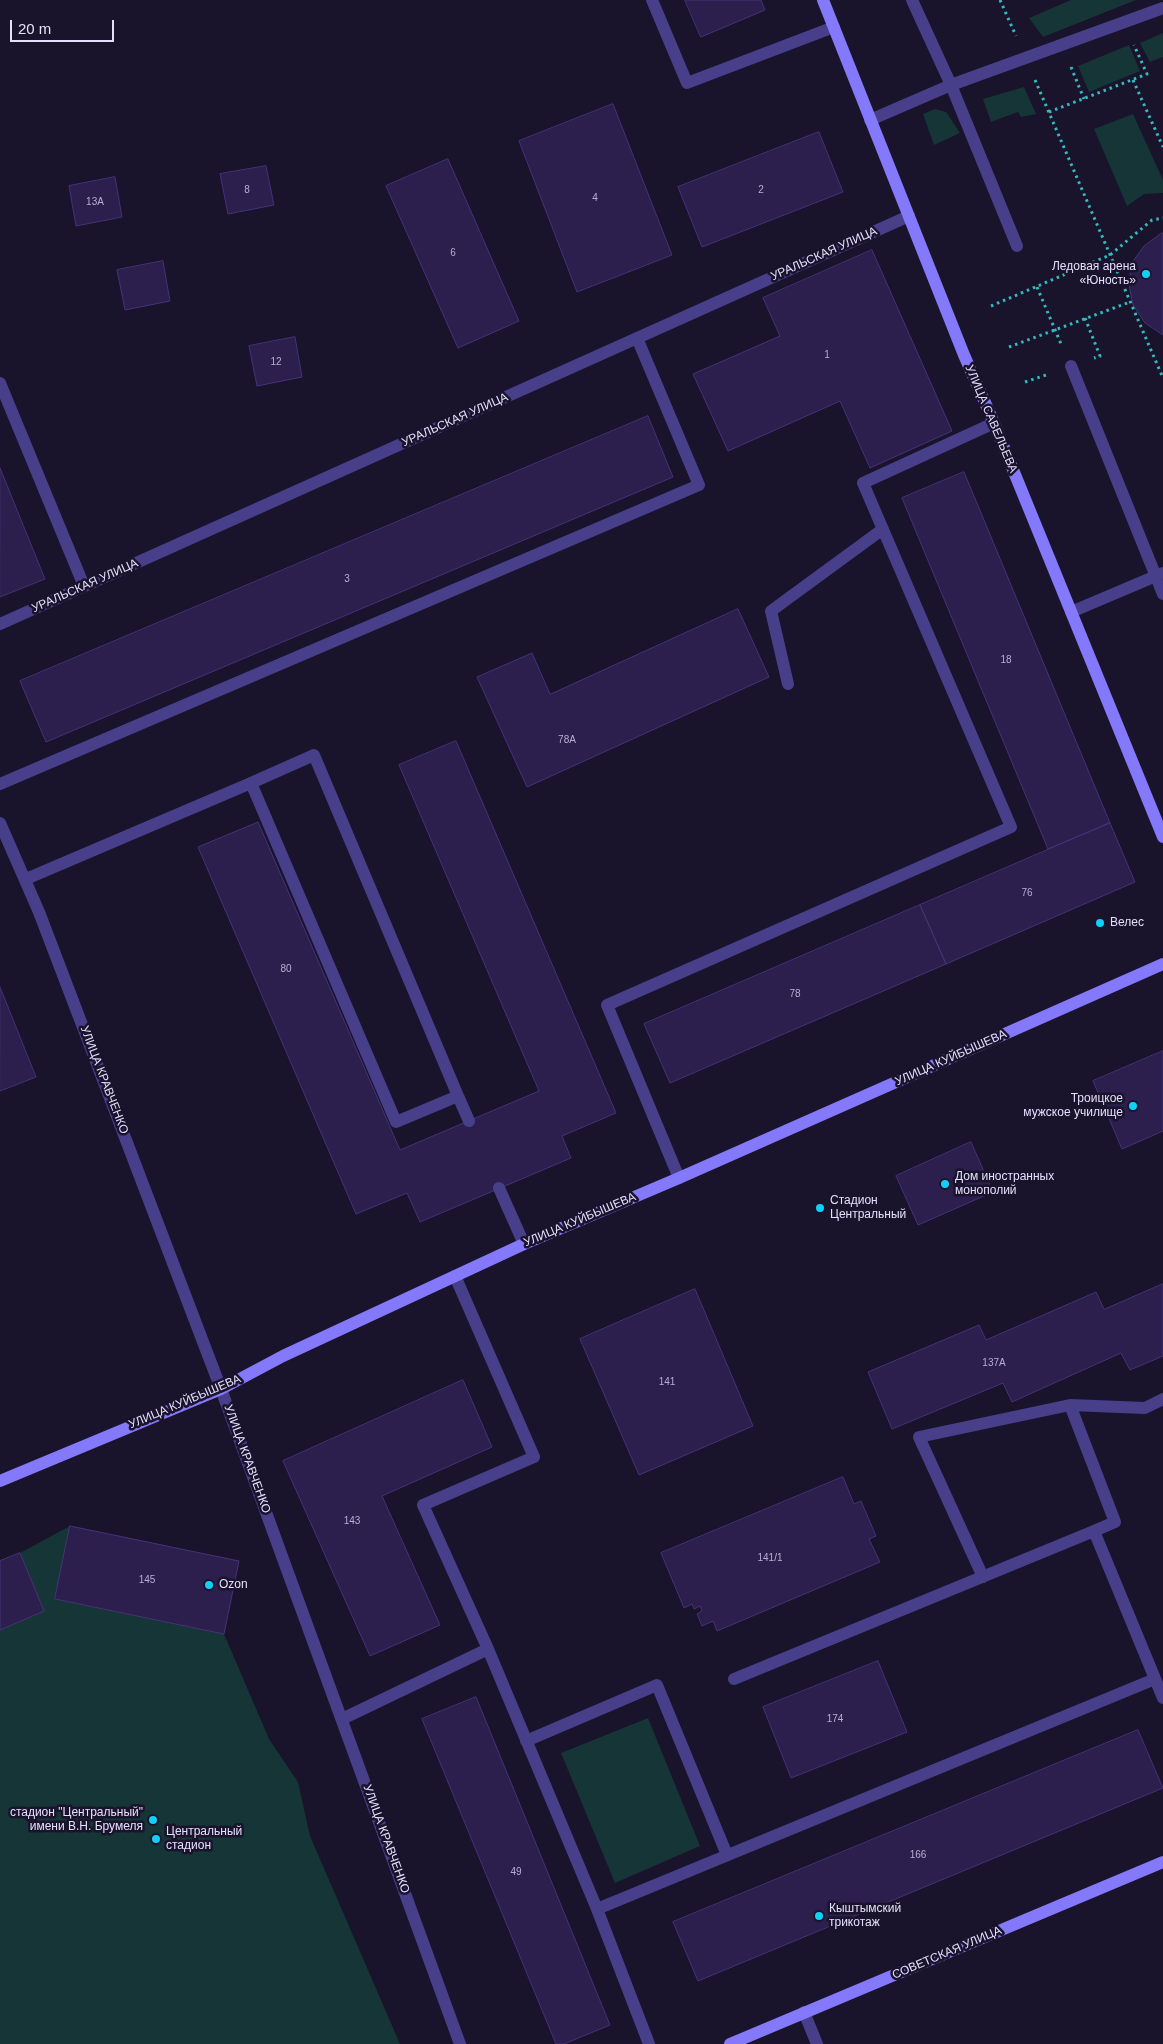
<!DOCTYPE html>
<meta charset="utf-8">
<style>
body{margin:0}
#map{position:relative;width:1163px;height:2044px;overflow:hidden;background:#19132c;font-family:Arial,sans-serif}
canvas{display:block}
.scale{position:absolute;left:10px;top:20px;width:104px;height:22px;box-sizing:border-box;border:2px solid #e5dffe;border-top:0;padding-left:6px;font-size:15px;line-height:18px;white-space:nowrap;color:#e5dffe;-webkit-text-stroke:4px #19132c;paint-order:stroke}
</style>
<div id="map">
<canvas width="1163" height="2044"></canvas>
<div class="scale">20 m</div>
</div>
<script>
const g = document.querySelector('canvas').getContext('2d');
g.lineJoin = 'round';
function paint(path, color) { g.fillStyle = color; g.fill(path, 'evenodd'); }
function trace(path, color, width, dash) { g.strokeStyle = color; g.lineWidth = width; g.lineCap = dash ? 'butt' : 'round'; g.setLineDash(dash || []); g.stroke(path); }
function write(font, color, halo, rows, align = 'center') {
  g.font = font + ' Arial,sans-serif'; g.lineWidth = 5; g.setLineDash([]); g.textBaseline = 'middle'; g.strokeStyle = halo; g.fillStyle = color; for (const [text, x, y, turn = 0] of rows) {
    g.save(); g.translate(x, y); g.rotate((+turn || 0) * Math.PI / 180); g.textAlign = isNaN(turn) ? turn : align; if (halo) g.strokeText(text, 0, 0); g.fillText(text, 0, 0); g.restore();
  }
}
const green = new Path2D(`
 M1071 0H1136L1043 37 1029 18Z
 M1163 33V57L1150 62 1140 43Z
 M1129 45 1140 71 1089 92 1078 66Z
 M1024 87 1036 114 1021 117 1018 112 991 122 983 99Z
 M935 109 946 112 960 133 934 145 923 114Z
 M1133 114 1163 180V193L1144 194 1127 206 1094 129Z
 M70 1526 239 1561 224 1634 269 1739 298 1782 310 1836 400 2044H0V1561L20 1553Z
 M648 1718 700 1846 615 1883 561 1753Z`);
const building = new Path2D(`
 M685 0H761L765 10 701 37Z
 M613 104 672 255 577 292 519 141Z
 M819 132 843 192 702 247 678 187Z
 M448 159 519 321 458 348 386 186Z
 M266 166 274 205 228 214 220 174Z
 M115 177 122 217 76 226 69 186Z
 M1162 233H1163V335L1145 323 1133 305 1129 285 1131 264 1144 246Z
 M872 250 952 431 870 468 840 401 728 451 693 374 780 336 763 298Z
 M163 261 170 301 125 310 117 270Z
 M295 337 302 377 257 386 249 346Z
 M648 416 673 477 46 742 20 681Z
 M0 468 45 579 0 597Z
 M964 472 1110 823 1048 849 902 498Z
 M738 609 769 677 527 787 477 677 532 653 550 694Z
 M456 741 616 1113 562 1136 571 1158 420 1222 407 1193 356 1214 198 847 258 822 400 1150 539 1091 399 765Z
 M1110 823 1135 882 946 964 920 905Z
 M920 905 946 964 670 1083 644 1024Z
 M0 987 36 1077 0 1091Z
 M1163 1051V1131L1122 1149 1093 1081Z
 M971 1142 993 1192 918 1225 896 1176Z
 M1163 1284V1356L1130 1370 1121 1353 1012 1402 1003 1383 892 1429 868 1372 979 1325 986 1340 1096 1292 1104 1309Z
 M695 1289 753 1426 639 1475 580 1339Z
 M463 1380 492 1447 382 1496 440 1625 370 1656 283 1461Z
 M843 1477 854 1504 861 1501 876 1536 869 1539 880 1562 717 1631 713 1621 702 1626 697 1614 702 1611 700 1606 694 1609 692 1604 684 1608 661 1553Z
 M70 1526 239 1561 224 1634 55 1599Z
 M20 1553 44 1611 0 1630V1561Z
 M878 1661 907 1732 791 1778 763 1707Z
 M476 1697 610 2025 564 2044H556L422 1719Z
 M1138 1730 1163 1788 698 1981 673 1922Z`);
const path = new Path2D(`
 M1000 0 1016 36
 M1071 67 1084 99
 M1035 80 1163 378
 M1133 80 1163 147
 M1049 112 1147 74 1134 45
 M1037 287 1061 344
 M991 306 1110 255 1152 220 1163 218
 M1085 318 1100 356 1094 358
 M1009 347 1130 302
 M1025 382 1049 374`);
const lane = new Path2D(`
 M652 0 687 83 834 27
 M912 0 951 85 1017 246
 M870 120 951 85 1163 8
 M1071 366 1163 594
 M0 383 84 586
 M1071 612 1163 573
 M788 684 771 611 883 529
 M251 783 314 755 458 1096
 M0 784 699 485 637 338
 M26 879 251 783 396 1122 458 1096 469 1121
 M679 1178 607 1005 1011 827 863 483 994 423
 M499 1188 524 1244
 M1070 1405 1115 1522 1094 1531
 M983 1577 919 1437 1070 1405 1145 1408 1163 1399
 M488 1649 597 1909 649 2044
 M734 1679 1094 1531 1163 1698
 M342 1719 488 1649 423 1505 534 1457 455 1276
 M526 1741 657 1685 727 1855
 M597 1909 1155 1679
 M804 2012 817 2044`);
const street = new Path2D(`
 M0 624 909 216
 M0 823 39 912 221 1389 460 2044`);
const secondary = new Path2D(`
 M823 0 964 355 994 423 1163 837
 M0 1481 221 1389 283 1356 524 1244 679 1178 1163 964
 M730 2044 1163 1862`);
const markers = [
 [1146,274,5,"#11d0f8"],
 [1100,923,5,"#11d0f8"],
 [1133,1106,5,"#11d0f8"],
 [945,1184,5,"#11d0f8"],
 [820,1208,5,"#11d0f8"],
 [209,1585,5,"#11d0f8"],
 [153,1820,5,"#11d0f8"],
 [156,1839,5,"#11d0f8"],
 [819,1916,5,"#11d0f8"]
];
const numberNames = [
 ["8",247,190],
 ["2",761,190],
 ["4",595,198],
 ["13А",95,202],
 ["6",453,253],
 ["1",827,355],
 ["12",276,362],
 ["3",347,579],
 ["18",1006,660],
 ["78А",567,740],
 ["76",1027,893],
 ["80",286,969],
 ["78",795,994],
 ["137А",994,1363],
 ["141",667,1382],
 ["143",352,1521],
 ["141/1",770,1558],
 ["145",147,1580],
 ["174",835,1719],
 ["166",918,1855],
 ["49",516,1872]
];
const streetNames = [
 ["УРАЛЬСКАЯ УЛИЦА",824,254,-24],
 ["УЛИЦА САВЕЛЬЕВА",991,419,67],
 ["УРАЛЬСКАЯ УЛИЦА",455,420,-24],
 ["УРАЛЬСКАЯ УЛИЦА",85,586,-24],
 ["УЛИЦА КУЙБЫШЕВА",951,1058,-24],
 ["УЛИЦА КРАВЧЕНКО",104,1080,69],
 ["УЛИЦА КУЙБЫШЕВА",580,1220,-23],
 ["УЛИЦА КУЙБЫШЕВА",185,1402,-23],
 ["УЛИЦА КРАВЧЕНКО",247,1459,70],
 ["УЛИЦА КРАВЧЕНКО",386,1839,70],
 ["СОВЕТСКАЯ УЛИЦА",947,1953,-23]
];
const poiNames = [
 ["Ледовая арена",1136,267,"right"],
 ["«Юность»",1136,281,"right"],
 ["Велес",1110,923],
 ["Троицкое",1123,1099,"right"],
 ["мужское училище",1123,1113,"right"],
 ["Дом иностранных",955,1177],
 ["монополий",955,1191],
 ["Стадион",830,1201],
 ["Центральный",830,1215],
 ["Ozon",219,1585],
 ["стадион \"Центральный\"",143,1813,"right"],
 ["имени В.Н. Брумеля",143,1827,"right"],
 ["Центральный",166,1832],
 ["стадион",166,1846],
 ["Кыштымский",829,1909],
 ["трикотаж",829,1923]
];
paint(green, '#163536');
paint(building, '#2c1f4d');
trace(building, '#453278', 1);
trace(path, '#35babb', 3, [2.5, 4]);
trace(lane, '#473f89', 12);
trace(street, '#473f89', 12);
trace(secondary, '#8579fb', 12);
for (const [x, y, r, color] of markers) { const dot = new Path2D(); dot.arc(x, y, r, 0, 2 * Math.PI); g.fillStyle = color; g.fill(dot); trace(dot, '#19132c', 2); }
write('10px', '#b7afd2', null, numberNames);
write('12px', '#e5dffe', '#19132c', streetNames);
write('12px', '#e5dffe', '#19132c', poiNames, 'left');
</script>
